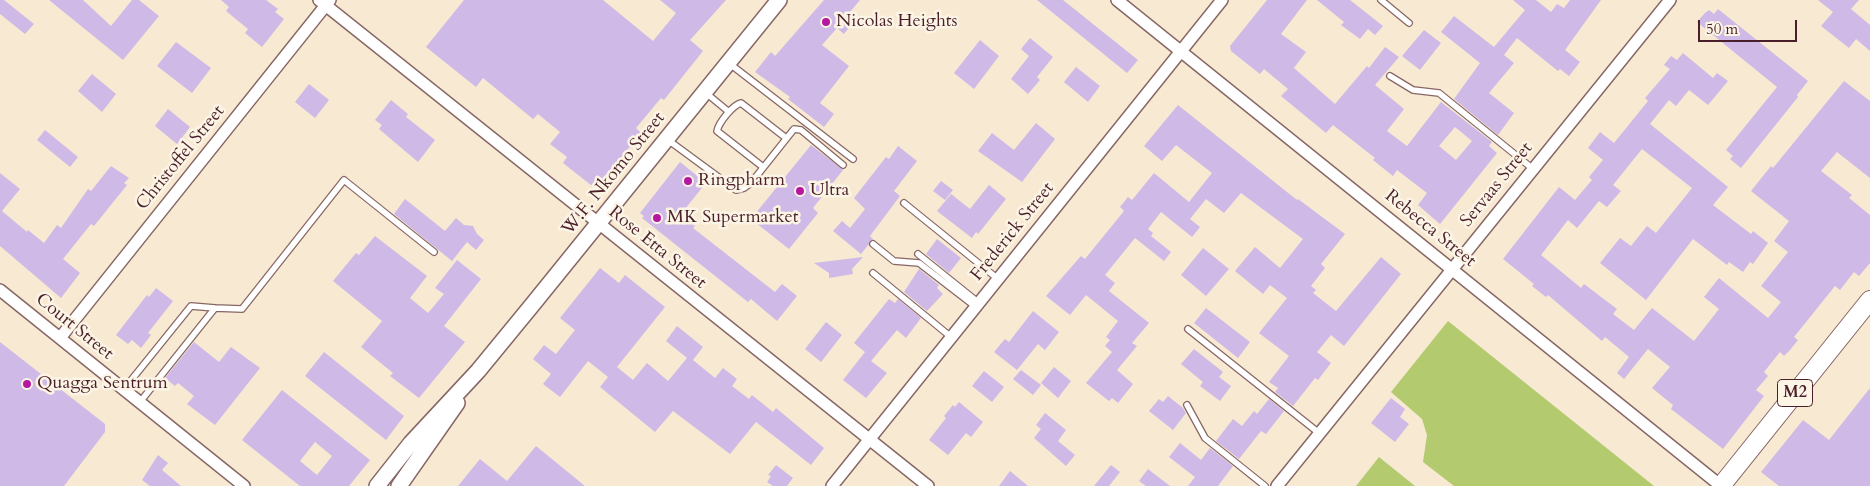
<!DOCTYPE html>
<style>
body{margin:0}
#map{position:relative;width:1870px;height:486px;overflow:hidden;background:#f8e9d2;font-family:Cardo,serif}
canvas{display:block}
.scale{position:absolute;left:1698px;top:20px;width:99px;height:22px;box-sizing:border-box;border:2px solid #4a1f2b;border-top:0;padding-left:6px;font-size:15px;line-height:18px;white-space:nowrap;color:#4a1f2b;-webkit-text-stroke:4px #fcf5e5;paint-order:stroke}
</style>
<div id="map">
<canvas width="1870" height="486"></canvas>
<div class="scale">50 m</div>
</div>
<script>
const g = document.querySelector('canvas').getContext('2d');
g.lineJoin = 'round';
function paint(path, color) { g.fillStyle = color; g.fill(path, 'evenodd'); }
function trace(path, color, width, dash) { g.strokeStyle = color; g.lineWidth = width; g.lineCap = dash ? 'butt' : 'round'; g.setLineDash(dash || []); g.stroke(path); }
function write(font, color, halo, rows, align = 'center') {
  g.font = font + ' Cardo,serif'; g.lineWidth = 5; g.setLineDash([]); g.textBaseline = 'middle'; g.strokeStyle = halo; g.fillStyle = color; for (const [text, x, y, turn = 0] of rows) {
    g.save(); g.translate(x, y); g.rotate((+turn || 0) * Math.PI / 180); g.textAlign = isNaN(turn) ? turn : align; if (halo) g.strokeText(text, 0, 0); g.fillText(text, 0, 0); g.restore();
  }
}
const green = new Path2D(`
 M1448 321 1654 486H1454L1423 462 1427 435 1422 419 1391 392Z
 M1379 457 1415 486H1356Z`);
const building = new Path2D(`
 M0 0H4L34 24 25 34 0 14Z
 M49 0H83L111 26 132 0H139L159 16 123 60Z
 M221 0H266L278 9 275 12 284 19 262 47 245 33 248 29 226 11 229 7Z
 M464 0H603L653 41 676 13 660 0H726L690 40 703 51 664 100 661 98 636 128 641 133 596 189 563 163 567 157 550 144 560 132 538 114 533 119 483 78 476 87 426 47Z
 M824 0H860L844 19 851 25 844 34 837 28 822 45 849 66 820 103 834 114 824 127 788 99 790 97 755 72 771 52 775 56Z
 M1037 0H1063L1138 60 1127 73Z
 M1267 0H1307L1281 34 1306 52 1294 68 1335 104 1367 66 1369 68 1385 47 1399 57 1375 85 1404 109 1387 131 1407 146 1441 102 1492 142 1489 146 1497 153 1440 224 1418 205 1427 193 1397 170 1393 176 1373 160 1375 158 1333 125 1326 133 1281 96 1288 89 1264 69 1260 74 1231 51 1230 46ZM1455 127 1472 141 1456 160 1439 146Z
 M1317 0H1350L1383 26 1375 35 1368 29 1360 39 1341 25 1344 22Z
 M1513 0H1536L1551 12 1557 4 1564 8 1570 0H1601L1565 50 1580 62 1569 76 1560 69 1558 71 1517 38 1504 55 1514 63 1489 93 1514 113 1498 135 1454 99 1480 63 1441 32 1454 16 1494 47 1525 10Z
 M1818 0H1859L1851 9 1870 25V51L1856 39 1849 48 1821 26 1833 12Z
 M1718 9 1808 81 1797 95 1798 97 1741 168 1730 159 1733 156 1726 150 1777 87 1697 22 1705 13 1709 10 1714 14Z
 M1424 30 1441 43 1420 70 1402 56Z
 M1030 38 1053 57 1037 77 1040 80 1028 94 1011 79 1029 56 1021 49Z
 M980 40 999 56 974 89 954 73Z
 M176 42 211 68 192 93 157 66Z
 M1683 53 1713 78 1717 73 1728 81 1708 105 1689 90 1676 106 1669 100 1650 124 1728 187 1713 205 1751 234 1753 231 1768 243 1753 264 1750 262 1743 272 1729 262 1727 265 1693 239 1646 300 1600 263 1620 238 1631 246 1647 226 1656 233 1692 188 1642 149 1613 185 1621 191 1607 207 1599 201 1577 228 1568 220 1541 255 1581 288 1584 284 1617 309 1613 314 1634 330 1652 308 1694 341 1719 309 1704 297 1719 278 1768 318 1781 302 1761 286 1788 252 1774 241 1789 221 1751 191 1771 166 1773 168 1844 81 1870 101V178L1837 152 1821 171 1852 195 1849 198 1870 215V263L1859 276 1854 272 1840 290 1835 286 1794 337 1798 340 1790 350 1784 356 1780 352 1764 372 1768 376 1756 390 1764 396 1723 449 1671 409 1673 405 1652 388 1670 367 1648 349 1624 379 1617 373 1629 357 1605 337 1602 341 1548 295 1546 297 1532 286 1534 284 1503 259 1559 187 1575 200 1592 180 1589 177 1603 160 1588 148 1600 132 1614 143 1648 101 1645 98 1670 69 1664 65 1671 56 1677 60Z
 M1076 67 1100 86 1088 102 1064 82Z
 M92 74 116 94 102 112 78 91Z
 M309 84 329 100 315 118 295 102Z
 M391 100 408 114 406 117 435 140 418 162 379 129 382 125 375 120Z
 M1178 105 1297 200 1298 199 1345 234 1321 264 1325 268 1311 286 1316 290 1313 293 1336 311 1381 257 1401 274 1344 346 1331 335 1317 352 1331 363 1318 380 1315 378 1293 406 1275 392 1278 388 1269 382 1289 356 1259 333 1287 298 1270 285 1263 294 1235 271 1255 247 1280 268 1303 239 1241 193 1224 213 1206 199 1190 219 1200 227 1192 237 1161 212 1148 229 1153 233 1151 236 1171 252 1164 261 1135 238 1105 275 1115 283 1109 291 1149 323 1132 343 1137 346 1117 370 1133 384 1118 403 1112 398 1109 401 1086 383 1112 352 1105 346 1110 340 1106 337 1118 321 1086 295 1070 315 1046 296 1081 256 1085 259 1124 211 1120 207 1128 197 1132 200 1154 173 1189 202 1212 173 1176 145 1162 161 1144 146Z
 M168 109 190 127 177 144 155 126Z
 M1036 123 1055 139 1022 182 978 151 992 133 1014 150Z
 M45 130 78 157 70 167 37 140Z
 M811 145 843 170 813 208 818 213 789 249 751 219Z
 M898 146 917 161 894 191 900 196 870 236 873 239 861 254 833 231 842 221 850 228 865 209 854 198 886 157 889 159Z
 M680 162 706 183 680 215 695 226 693 228 775 292 782 284 797 296 777 321 751 299 748 302 642 218 644 216 640 213Z
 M111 166 129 178 124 183 127 185 94 226 91 224 63 259 80 273 61 298 0 246V173L20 189 2 211 27 232 28 230 44 243 57 225 61 228 88 189 91 191Z
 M941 181 953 190 945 200 933 191Z
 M989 185 1006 199 978 234 976 232 972 238 937 211 951 194 970 209Z
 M405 199 445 231 456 218 464 225 473 226 477 234 484 240 476 250 467 242 452 261 394 214Z
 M375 236 427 276 410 298 428 313 444 294 435 288 457 260 481 279 444 326 465 342 419 398 390 376 393 373 361 347 382 321 333 281 356 253 359 255Z
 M937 239 961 258 949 273 926 254Z
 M1203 248 1229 269 1206 296 1181 275Z
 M863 257 852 269 853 274 829 278V273L814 263Z
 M600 268 619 283 625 275 665 307 617 367 633 380 647 363 668 381 687 358 666 341 677 326 703 347 693 360 715 378 723 368 737 379 732 386 749 399 752 395 773 412 776 408 824 448 811 465 756 422 730 454 673 411 655 432 600 387 608 377 588 361 560 397 543 384 551 374 533 359 544 345 556 354 575 330 560 318Z
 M919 269 939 285 937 288 943 294 927 311 904 292Z
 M156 288 173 301 148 333 151 335 141 348 132 340 128 344 116 335 147 295 149 297Z
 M889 299 895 303 898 299 921 318 906 338 897 330 871 361 887 373 866 398 843 380 865 352 854 343Z
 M1206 308 1250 342 1238 358 1194 323Z
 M1033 311 1059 332 1045 350 1038 344 1017 370 994 352 1005 339 1009 342Z
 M826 322 842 335 821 362 805 349Z
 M0 342 105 424V432L64 486H0Z
 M194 342 219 362 231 347 260 368 215 425 187 404 194 396 178 383 175 386 165 378Z
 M1194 349 1223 372 1219 377 1231 386 1220 401 1200 386 1203 382 1181 364Z
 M324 352 404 416 386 440 305 376Z
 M1054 367 1071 381 1058 398 1041 383Z
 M1021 370 1041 385 1033 395 1013 379Z
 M984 371 1004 387 992 402 972 386Z
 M1870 388V486H1779L1761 472 1803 420 1829 440Z
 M282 390 370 460 349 486H300L242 440ZM315 442 332 456 317 475 300 461Z
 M1168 396 1183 408 1186 413 1173 430 1149 411 1159 399 1163 402Z
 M1391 398 1405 409 1400 417 1409 424 1395 442 1371 423Z
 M1269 399 1284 411 1266 434 1261 431 1239 459 1216 441 1233 419 1242 426 1254 411 1257 414Z
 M959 402 983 422 971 437 966 433 948 455 929 440 946 418 944 416 953 405 955 407Z
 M1045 413 1066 430 1058 441 1075 455 1066 466 1034 438 1041 429 1036 425Z
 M1180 443 1201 460 1210 448 1233 466 1218 486H1188L1195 477 1169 457Z
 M536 446 585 486H458L480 459 507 481Z
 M158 455 168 463 162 470 181 486H150L142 480Z
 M776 465 793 478 787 486H773L767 482 771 476 768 475Z
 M1111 465 1120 472 1109 486H1094Z
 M1148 469 1170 486H1146L1139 481Z
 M1010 471 1028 486H999Z`);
const service = new Path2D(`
 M1381 0 1409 23
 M730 64 853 159
 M1390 76 1413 90 1439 93 1533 169
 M706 93 729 112
 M668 140 736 190 744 188 751 183 794 129 801 130 843 165
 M763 167 717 131C719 122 733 105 741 103L786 138
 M904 203 998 279
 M873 244 894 261 919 263 976 307
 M918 254 979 303
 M873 273 951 337
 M215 308 242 309 344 180 434 252
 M1188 329 1319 433
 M124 389 191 306 215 308 140 402
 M1187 405 1205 438 1265 486`);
const minor = new Path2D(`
 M319 0 928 486
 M1117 0 1721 486
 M0 290 244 486
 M60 338 330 0
 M832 486 1222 0
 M1277 486 1670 0`);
const secondary = new Path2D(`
 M377 486 411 443 478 371 533 304 779 0
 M399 486 457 403`);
const primary = new Path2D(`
 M1721 486 1870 300`);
const markers = [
 [826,22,5,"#b5179e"],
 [688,181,5,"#b5179e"],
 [800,191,5,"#b5179e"],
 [657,218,5,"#b5179e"],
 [27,384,5,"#b5179e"]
];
const shields = [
 [1795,393,35]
];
const shieldNames = [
 ["M2",1795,393]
];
const poiNames = [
 ["Nicolas Heights",836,22],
 ["Ringpharm",698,181],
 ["Ultra",810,191],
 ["MK Supermarket",667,218],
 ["Quagga Sentrum",37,384]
];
const streetNames = [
 ["Christoffel Street",181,158,-51],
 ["W.F. Nkomo Street",614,174,-51],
 ["Servaas Street",1497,185,-51],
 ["Rebecca Street",1430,229,39],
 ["Frederick Street",1013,232,-51],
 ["Rose Etta Street",657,248,39],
 ["Court Street",74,327,39]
];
paint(green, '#b3ca6f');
paint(building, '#ceb9e7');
trace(service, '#876665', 8);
trace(minor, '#876665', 14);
trace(secondary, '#876665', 18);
trace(primary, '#876665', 20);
trace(service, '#fff', 5.5);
trace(minor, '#fff', 11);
trace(secondary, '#fff', 15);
trace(primary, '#fff', 18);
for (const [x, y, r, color] of markers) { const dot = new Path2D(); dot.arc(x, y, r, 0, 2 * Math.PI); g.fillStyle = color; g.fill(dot); trace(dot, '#fcf5e5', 2); }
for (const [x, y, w] of shields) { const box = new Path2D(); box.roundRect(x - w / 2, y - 13.5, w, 27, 4); g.fillStyle = '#fcf5e5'; g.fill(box); trace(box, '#4a1f2b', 1); }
write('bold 16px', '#4a1f2b', null, shieldNames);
write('18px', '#4a1f2b', '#fcf5e5', poiNames, 'left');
write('18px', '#4a1f2b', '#fcf5e5', streetNames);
</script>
